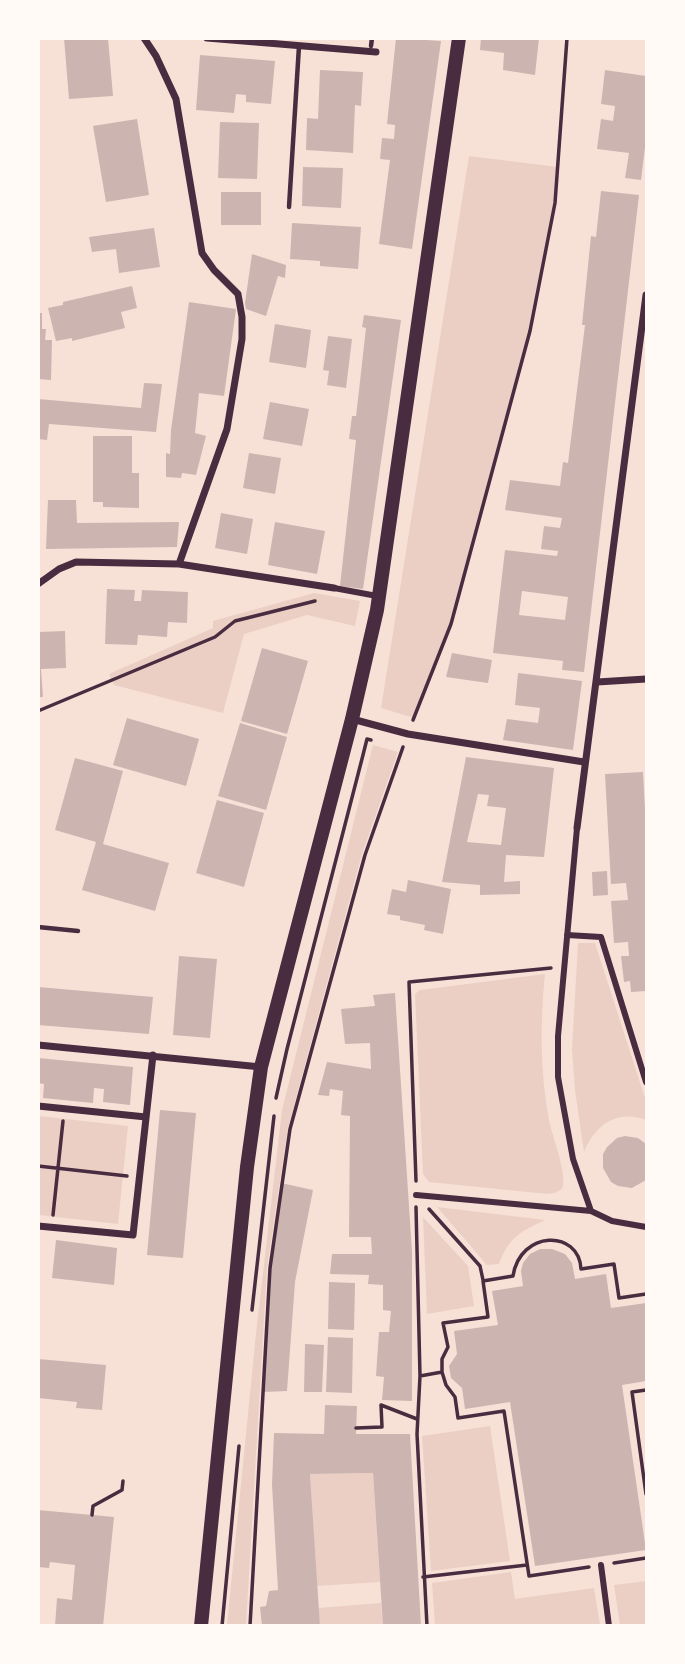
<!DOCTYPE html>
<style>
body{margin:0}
#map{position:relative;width:685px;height:1664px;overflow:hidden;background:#f7e1d7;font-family:"Golos Text",sans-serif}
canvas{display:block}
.frame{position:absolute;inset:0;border:40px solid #fffaf5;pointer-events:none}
</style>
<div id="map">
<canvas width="685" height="1664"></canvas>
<div class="frame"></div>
</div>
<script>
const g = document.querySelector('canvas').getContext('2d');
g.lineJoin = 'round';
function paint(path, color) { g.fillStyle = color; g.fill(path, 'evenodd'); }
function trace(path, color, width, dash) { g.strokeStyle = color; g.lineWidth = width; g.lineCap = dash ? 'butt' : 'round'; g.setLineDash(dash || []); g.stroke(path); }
const green = new Path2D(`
 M469 156 558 167 555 203 530 331 451 624 414 718 381 708Z
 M314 593 360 601 355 626 307 615 244 634 223 713 114 685 109 674 213 628V621Z
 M373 745 398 752 362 854 288 1128 267 1268 246 1625H227L256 1333 282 1110Z
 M578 943H595L646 1101V1120C617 1109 595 1125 584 1152L575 1090 572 1049Z
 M545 974C540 1023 540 1071 549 1120 552 1137 568 1174 562 1189L555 1193 547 1194 429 1182 423 1174 415 994 420 990Z
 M39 1116 128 1126 118 1224 39 1215Z
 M437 1207 545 1220C520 1232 509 1237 499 1264L487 1265Z
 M423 1217 468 1266 474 1306 427 1314Z
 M490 1426 510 1561 431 1571 422 1436Z
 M373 1473 380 1582 317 1586 310 1474Z
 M511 1572 515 1599 594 1588 600 1625H435L432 1583Z
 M646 1581V1625H620L614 1585Z
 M381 1603 383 1625H320L318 1608Z`);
const building = new Path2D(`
 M64 38H108L113 96 69 99Z
 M396 38 441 41 412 249 379 244 390 160 380 159 382 138 394 139 395 125 387 124Z
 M481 38H539L535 75 503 70 504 53 480 50Z
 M200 55 275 61 271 104 246 102V95L236 94 234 113 196 110Z
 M320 70 363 72 361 106 355 105 353 153 306 150 307 118 318 119Z
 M605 70 646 76V139L641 180 625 178 629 153 597 149 601 119 613 121 615 106 601 104Z
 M137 119 149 195 106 202 93 126Z
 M220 122 259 123 257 179 218 178Z
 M303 167 343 168 341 208 302 206Z
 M601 191 639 195 584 672 562 670 563 661 493 653 505 550 557 556 558 551 541 549 544 526 560 528 562 518 505 510 510 480 560 486 563 462 568 463 585 325H582L591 236 596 237ZM522 591 568 597 565 620 519 615Z
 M221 192H261V225H221Z
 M292 223 361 227 358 269 320 266V261L290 259Z
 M154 228 160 267 119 273 116 249 92 252 89 237Z
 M252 254 286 265 285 278 278 276 266 316 246 309 245 303Z
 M132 286 137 308 121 312 125 328 72 341V338L56 341 48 308 63 305V302Z
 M189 302 236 309 224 396 199 393 195 433 206 436 196 475 182 473 181 478 166 477V453L170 454 171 430Z
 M38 313H42V329H46L45 340H52L51 380 38 379Z
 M364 315 401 320 363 589 340 586 356 440 349 439 352 416H356L358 399 366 328 362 327Z
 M275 324 311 330 306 368 269 362Z
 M328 336 352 339 346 388 327 385 329 371 323 370Z
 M144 383 162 384 156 432 49 424 47 440 38 439V399L141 408Z
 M270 402 309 409 302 446 263 439Z
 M93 436H132V473H139V508L103 507V502H93Z
 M249 453 281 458 275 494 243 488Z
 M48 500H76L77 523 179 522 177 547 46 549Z
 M221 513 253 519 247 554 215 548Z
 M275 522 325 531 317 574 268 565Z
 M107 589 135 590 134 601H141L142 590 188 592 187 623 168 622 167 637 138 635 137 645 105 644Z
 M65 631 66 668 41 669 43 697H38V632Z
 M262 648 308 661 287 734 241 721Z
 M452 653 492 660 488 683 446 677Z
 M518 673 582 681 573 750 503 740 507 719 538 723 540 708 515 705Z
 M127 718 199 739 186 786 113 765Z
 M240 723 287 737 266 810 218 796Z
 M466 757 554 768 544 857 506 855 504 882 520 881V894L480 895V885L442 882ZM478 794 489 795 487 806 506 808 501 845 467 842Z
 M75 758 123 771 103 844 169 863 155 911 82 890 96 842 55 830Z
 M643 772 646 827V991L631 992 630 981 624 982 621 956H629L628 942 614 943 611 901 628 900 626 883 611 884 605 774Z
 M217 800 264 813 244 887 196 873Z
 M607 871 608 895 593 896 592 872Z
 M408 880 451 889 443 934 424 930 425 925 400 920V916L387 914 392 889 406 892Z
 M179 956 217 959 210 1038 173 1035Z
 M38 987 153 997 149 1034 38 1025Z
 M395 993 412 1252V1401L382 1400 384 1377 376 1376 379 1332H389L391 1311 383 1310V1285L368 1284 369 1275 330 1274 332 1254H372L371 1237H349L350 1116 341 1115 343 1091 330 1089 329 1096 318 1095 327 1062 371 1069 370 1043 345 1044 341 1009 375 1006 373 995Z
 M38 1058 133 1067 130 1105 103 1102 104 1089 94 1088 93 1103 43 1098 44 1084 38 1083Z
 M160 1110 196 1113 183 1258 147 1255Z
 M625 1136 638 1138 646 1144V1180L632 1188 618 1186 611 1182 603 1168V1154L607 1147 617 1138Z
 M281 1183 313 1190 295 1282 287 1391 263 1392 270 1268Z
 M56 1240 117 1248 114 1285 52 1278Z
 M540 1249H552L565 1254 572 1263 575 1279 606 1274 611 1308 646 1303V1381L622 1385 646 1550 535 1566 510 1402 465 1409 462 1388 451 1378 449 1366 457 1354 454 1331 498 1325 492 1291 523 1286 521 1271 523 1263 530 1254Z
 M329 1282 355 1283 354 1330 328 1329Z
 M328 1337 353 1338 352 1393 326 1392Z
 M305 1344 324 1345 322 1392H304Z
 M38 1359 106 1365 102 1410 76 1408 77 1402 38 1398Z
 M325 1405 357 1406 356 1434H410L421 1626H383L373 1473 310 1474 320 1626H262L260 1607 266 1606 269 1591 278 1590 272 1485 274 1433 324 1434Z
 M38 1510 114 1517 103 1626H55L57 1598 72 1600 75 1565 50 1562 49 1568 38 1567Z`);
const path = new Path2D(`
 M38 711 215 637 235 621 315 601
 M413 720 451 624 530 331 555 203 567 38
 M276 1098 287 1049 363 755 367 739 371 740
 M38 1166 127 1176
 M416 1181 409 982 551 968
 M416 1207 420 1376 417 1434 427 1626
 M429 1209 480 1266 483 1280
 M53 1215 63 1121
 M252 1310 274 1116
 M420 1376 442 1372
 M646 1390 632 1392 646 1494
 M356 1428 382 1427 381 1405 417 1419
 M92 1515 93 1506 122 1490 123 1481
 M614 1563 646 1558
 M589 1567 529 1576 504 1411 458 1418 455 1397 446 1385 442 1372V1359L448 1347 443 1323 488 1317 483 1281 513 1276C520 1230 579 1229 581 1269L614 1264 619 1298 646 1294
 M423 1577 527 1565
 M222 1626 239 1446
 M250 1626 270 1268 290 1129 365 855 403 747`);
const service = new Path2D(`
 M371 46 372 38
 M289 207 299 46
 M38 927 78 931`);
const pedestrian = new Path2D(`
 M334 588 377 596
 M577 828 558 1036V1077L573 1159 591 1211
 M567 935 601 937 646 1082
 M416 1195 591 1211 612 1221 646 1227
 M601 1565 609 1626`);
const minor = new Path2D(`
 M144 38 156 56 176 99 202 253 214 270 238 294 242 317V339L227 429 179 564
 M207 38 376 52
 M38 584 59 569 76 562 179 564 334 588
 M597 682 646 679
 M352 719 408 734 584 762
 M577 828 646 295
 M38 1045 261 1067
 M38 1106 146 1117
 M38 1226 133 1235 153 1055`);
const primary = new Path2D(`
 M201 1626 247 1167 261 1067 352 719 377 610 459 38`);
paint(green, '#ebcfc5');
paint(building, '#ccb4b1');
trace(path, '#4a2c40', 3.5);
trace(service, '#4a2c40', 4.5);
trace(pedestrian, '#4a2c40', 6);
trace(minor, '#4a2c40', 7);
trace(primary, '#4a2c40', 14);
</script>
